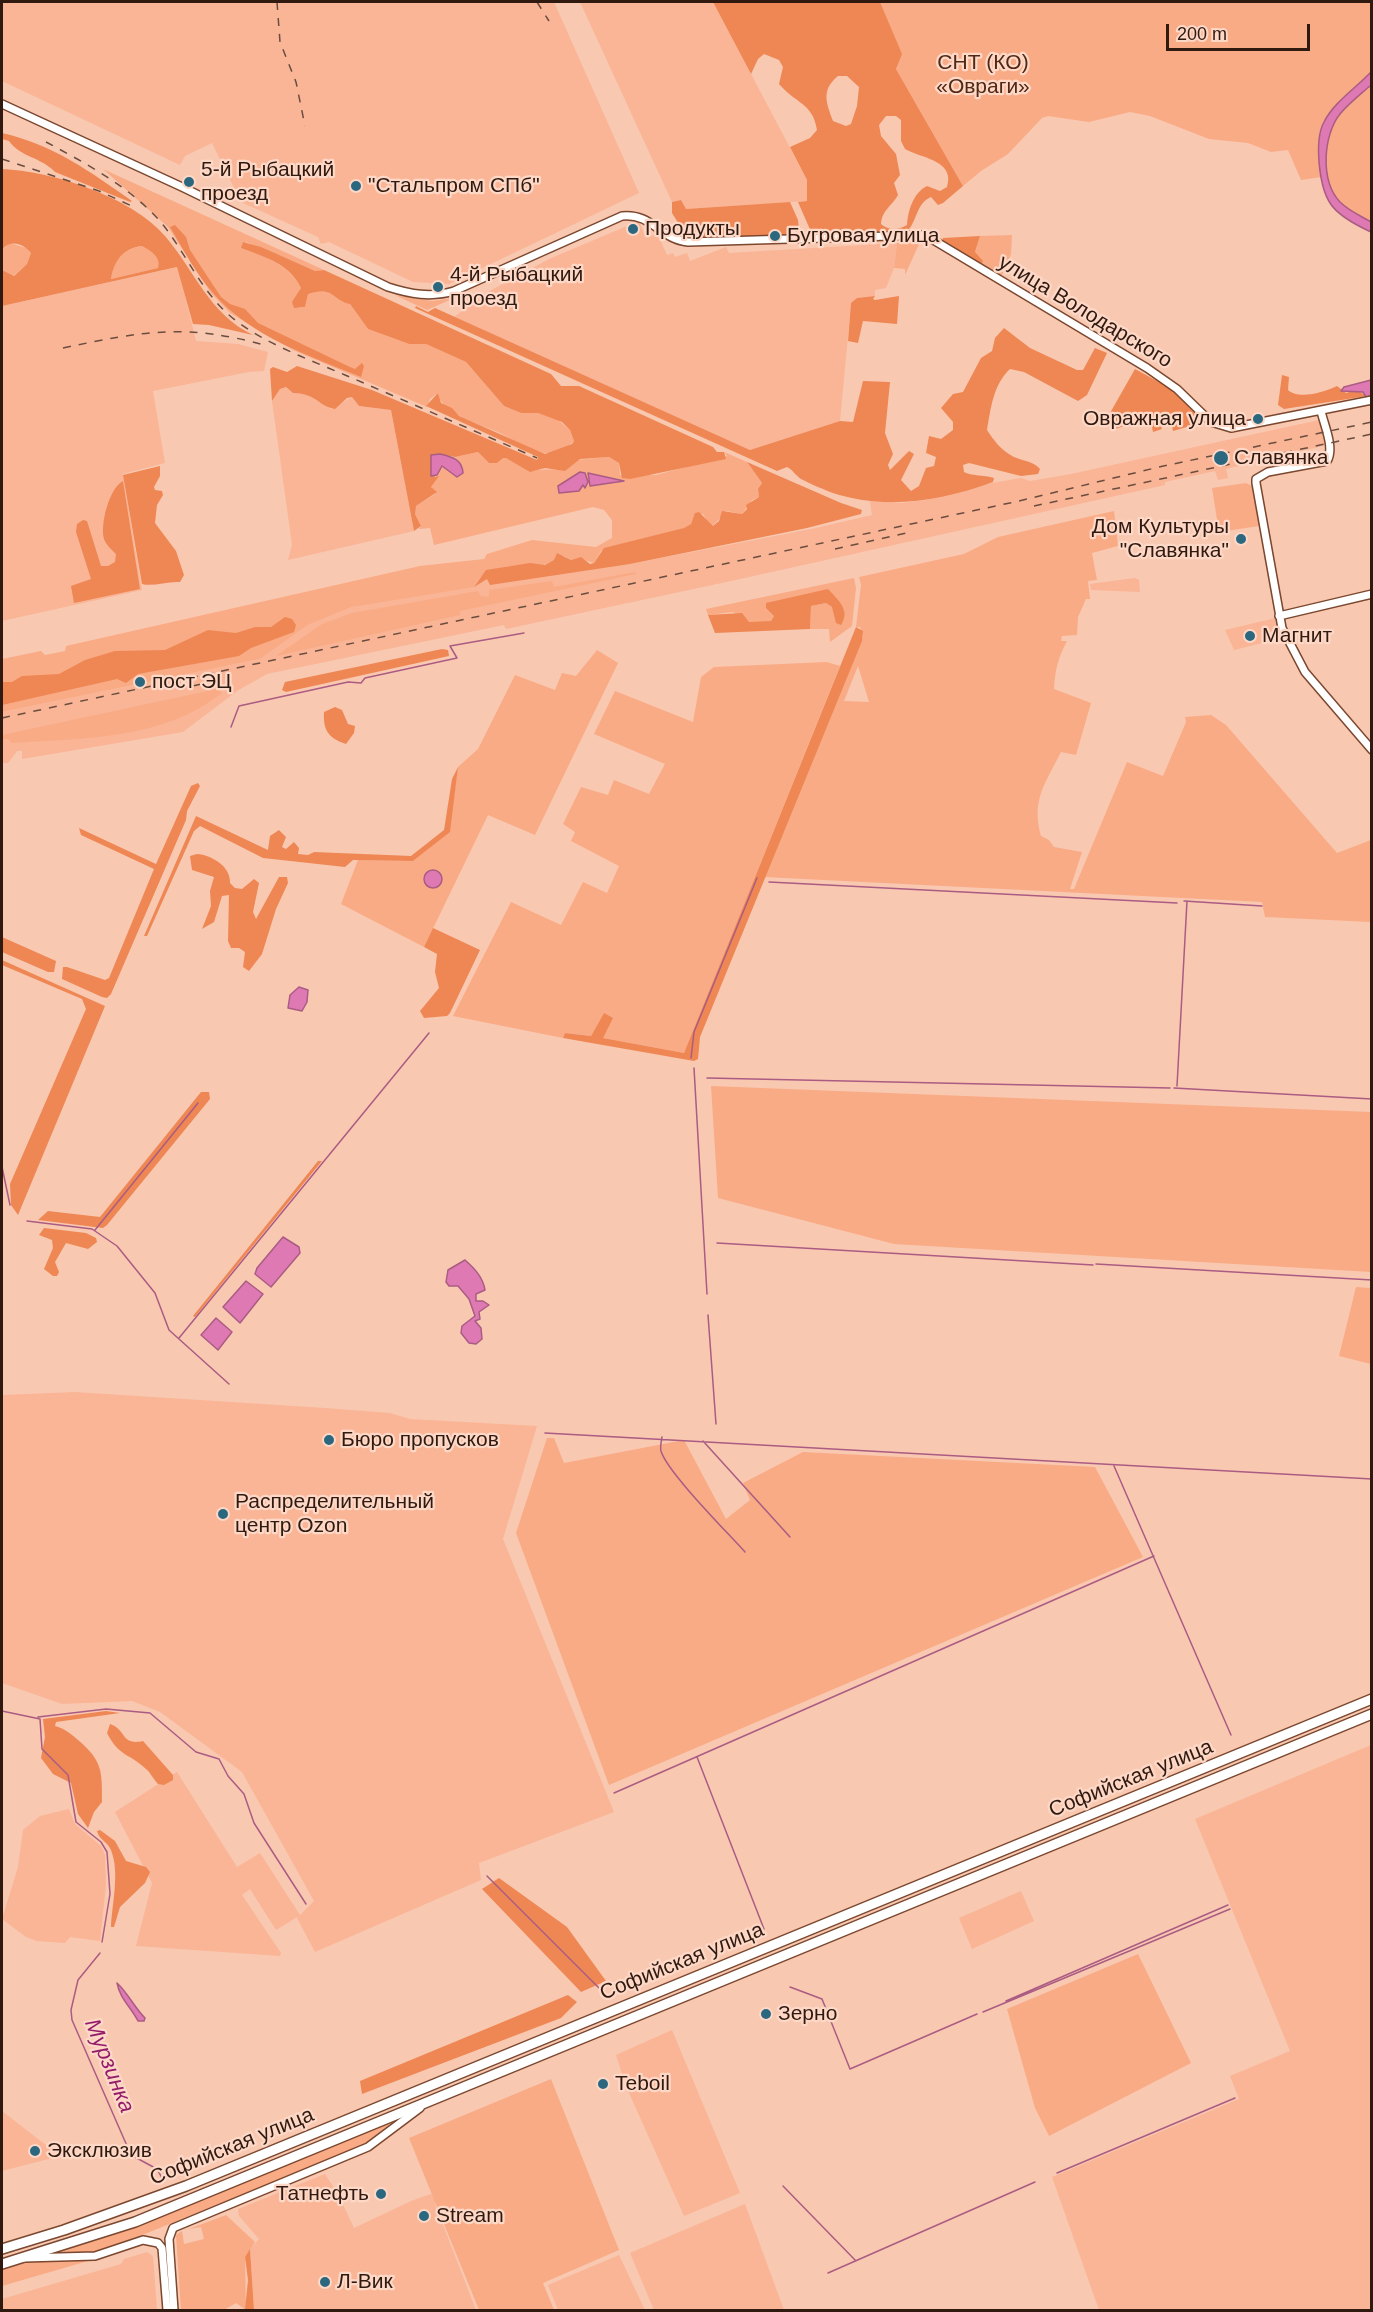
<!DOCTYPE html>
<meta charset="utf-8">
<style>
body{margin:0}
#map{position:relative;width:1373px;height:2312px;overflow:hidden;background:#f9c8b1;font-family:Helvetica,sans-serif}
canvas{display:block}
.frame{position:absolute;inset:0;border:3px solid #301a10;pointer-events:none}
.scale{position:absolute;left:1166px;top:24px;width:144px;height:27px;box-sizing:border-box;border:3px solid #301a10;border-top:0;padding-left:8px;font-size:18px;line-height:21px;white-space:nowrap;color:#301a10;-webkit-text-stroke:4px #fed8c7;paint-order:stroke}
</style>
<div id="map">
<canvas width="1373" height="2312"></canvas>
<div class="frame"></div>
<div class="scale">200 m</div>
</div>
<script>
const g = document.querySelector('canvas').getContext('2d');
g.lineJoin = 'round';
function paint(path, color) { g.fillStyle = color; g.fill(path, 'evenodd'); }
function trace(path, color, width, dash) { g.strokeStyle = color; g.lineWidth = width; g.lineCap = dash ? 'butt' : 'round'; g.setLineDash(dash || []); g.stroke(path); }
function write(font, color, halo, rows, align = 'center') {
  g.font = font + ' Helvetica,sans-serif'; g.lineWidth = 4.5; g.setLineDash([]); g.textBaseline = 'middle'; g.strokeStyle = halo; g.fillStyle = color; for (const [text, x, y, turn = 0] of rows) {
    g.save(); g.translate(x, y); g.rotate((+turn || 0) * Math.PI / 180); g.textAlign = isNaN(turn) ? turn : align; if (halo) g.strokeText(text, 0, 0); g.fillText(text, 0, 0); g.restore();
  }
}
const built = new Path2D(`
 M2 2H554L639 193 449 284 413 282 329 242 321 244 318 237 241 202 212 143 185 156 180 165 2 81Z
 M580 2H713L807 180V201L686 209 681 200 672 202Z
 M639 221 645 236 658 235 667 255 673 253 675 257 687 253 690 261 726 247 729 253 897 243 894 268 886 288 875 290V296L857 298 851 304 840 421 750 450 454 317 486 293 549 259Z
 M178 267 196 341 238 344 268 352 264 371 249 372 153 391 165 463 123 474 142 590 2 621V306Z
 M286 387 293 393 306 394 318 399 331 409 352 397 359 406 391 410 414 531 288 560 292 545 272 401 280 389Z
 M1319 420 1327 445 1226 469 1228 478 1218 480 1215 471 1165 482V485L731 581 506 629 504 625 267 674 237 691 183 732 22 759V751H17L8 763H2V712L260 659 308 625 352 607 475 578 630 564 811 529 872 515 870 501 901 503 927 500 986 484 1021 478 1030 481 1071 474Z
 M1135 578 1139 580 1140 592 1091 590 1090 584Z
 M1276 618 1283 638 1234 650 1225 630Z
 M75 1392 325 1408 390 1413 410 1419 537 1426 503 1539 614 1812 479 1863 481 1880 315 1952 297 1918 299 1916 276 1930 250 1889 242 1895 281 1953 280 1956 136 1946 152 1883 115 1812 177 1772 237 1867 260 1853 300 1915 314 1901 242 1772 160 1712 132 1701 62 1704 2 1683V1395Z
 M1371 1745V2310H1099L1052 2177 1239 2099 1230 2076 1290 2051 1195 1819Z
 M69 1809 75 1824 101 1846 105 1855 106 1885 100 1941 70 1937 65 1943 37 1941 26 1937 2 1919 18 1867 23 1830 40 1816Z
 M1021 1891 1034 1921 972 1949 959 1918Z
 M672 2030 740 2193 684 2216 626 2086 616 2055Z
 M2 2111 60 2156 2 2171Z
 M325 2174 339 2196 354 2228 411 2201 431 2194 435 2196 438 2203 435 2204 476 2310H254L250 2249 259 2239 239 2216 238 2209Z
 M745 2204 784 2310H654L630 2253Z
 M147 2252 153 2256 157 2310H2V2299L121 2264 124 2259Z
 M619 2255 645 2310H558L548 2285Z`);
const green = new Path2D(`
 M880 2H1371V72C1332 112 1313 115 1322 177L1301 180 1288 150 1271 152 1248 143 1209 139 1150 116 1130 112 1089 122 1048 116 1042 118 1008 154 981 171 963 186 896 69 901 54Z
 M1371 85V222C1361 216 1349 211 1340 202 1320 181 1323 135 1340 114 1349 103 1361 94 1371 85Z
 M103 169 324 270 315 271 246 242 241 248C266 258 288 263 301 288L297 296 298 308 305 307 308 293C329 284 335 300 350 304L368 329 409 344H426L466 362 504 406 521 413H538L558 420 570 430 574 441C568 447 553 455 544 453 529 450 515 441 502 434 484 425 441 415 438 393L430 399 427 407 293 350 230 313 211 293 168 227Z
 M1012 235 1011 254 1001 277 973 259 980 236Z
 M920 242 905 275V269L894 268 897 243Z
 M10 243 26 248 31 253 27 264 13 276 2 270V250Z
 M142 246C151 251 161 257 158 268L111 279C114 261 122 249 142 246Z
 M395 295 432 301 454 298 427 310Z
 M478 452 489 463H497L503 457 507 458 534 471C549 467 566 474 576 460L609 457 619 463 620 475H656L727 456 724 452 747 462 762 483 758 489 759 497 752 500 742 514 726 511 713 526 709 524 703 514 694 517 691 524 685 528 601 551 594 563 578 558 571 560 564 556C558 558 549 564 542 565 521 566 483 563 474 587L352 607 308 625 260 659 2 712V659L41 651 45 655 65 651 66 646 420 566 484 559 487 554 532 540 596 547 612 538V520L604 510 593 507 434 545 430 528 419 529 421 526 414 512 416 506 435 494 431 486 442 466H462L455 457ZM590 473 624 481 590 486Z
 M1246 483 1253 487 1259 526 1219 532 1212 488Z
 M1114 511 1118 546 1092 553 1097 580 1088 581 1090 599H1086L1078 617 1077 635 1062 636 1061 641H1067C1058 658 1055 670 1054 689L1091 703 1076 755 1061 752C1045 784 1031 800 1041 836L1049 840 1054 847 1082 852 1070 889H1074L1127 762 1163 776 1186 722 1185 717 1211 715 1226 725 1337 853 1371 840V922L1265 917 1262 902 764 877 863 636 860 627H856L861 585 859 577 964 554 998 537ZM858 666 869 702 844 701Z
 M635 572 636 574 460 611V615L276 656 322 624 352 613 478 591 481 596 489 597V590L552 581 554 587Z
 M854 578 856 588 852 626 830 642 829 629H810L811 606 826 603 832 607 828 589 774 616 771 621 757 624 749 622 733 612 708 615 706 609Z
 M597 650 618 663 535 835 488 815 424 947 341 904 358 860 413 861 449 832 458 767 478 749 515 675 555 690 562 673 576 676Z
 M827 662 840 666 684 1053 603 1038 604 1013 591 1036 565 1033 563 1038 453 1016 511 902 561 925 583 882 607 893 619 866 571 841 575 832 563 824 581 787 608 795 614 780 649 794 665 764 594 734 615 691 693 722 701 677 714 667Z
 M217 689 222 693C162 740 85 738 12 743L8 739H2V735Z
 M711 1086 1371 1112V1272L894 1244 718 1198Z
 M1356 1287 1371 1288V1364L1339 1356Z
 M547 1438H554L564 1463 684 1440 726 1519 750 1500 743 1483 803 1452 1095 1467 1143 1557 609 1785 516 1533Z
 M1138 1954 1191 2063 1049 2136 1035 2108 1007 2009Z
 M551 2079 619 2250 543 2283 554 2310H479L409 2138Z
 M397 2118 366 2144 135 2238 95 2252 50 2256 49 2254 132 2227Z
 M226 2215 255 2242 245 2257 246 2310 236 2303 224 2310H181L176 2235 182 2231 184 2244 204 2239 201 2227 189 2229Z
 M95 2258 88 2261 2 2286V2269L28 2262Z`);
const forest = new Path2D(`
 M713 2H880L902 54 896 69 963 186 943 203 938 205 931 197C915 204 918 222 906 232L812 234 798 202 807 201V180L790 147 810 138 817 130C813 103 795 103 779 84L783 67 779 60 764 54 758 59 751 74ZM838 76H847L859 87 857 106 851 124 846 126 833 121C826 102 821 90 838 76ZM886 116H896L901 120V141L905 149C920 158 956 160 947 187L940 191 927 186C913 193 908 211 907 225 898 230 889 231 881 224 882 210 892 206 898 195L894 183 900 175 896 154 881 136 879 125Z
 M2 133C52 144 91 172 132 201L130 202 55 172C41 157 20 157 9 141L2 139Z
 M2 169C52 171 132 197 165 236 195 271 209 314 253 335L209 325 193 324 177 267 2 306V270L14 276 27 264 31 253C23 243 10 239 2 250ZM142 246C151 251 161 257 158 268L111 279C114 261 123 248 142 246Z
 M681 200 686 209 790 202 798 220 799 230 795 234 688 239 672 213V202Z
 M175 225 186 237 190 250 221 297 230 304 245 309 258 323 350 367 355 369 362 363 364 366 361 377C310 356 251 337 213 293 196 274 183 249 170 227Z
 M980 236 975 252 983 261 981 265 942 242 943 238Z
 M243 242 261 247 315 271 324 270 551 374 561 386H579L713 447 717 452H724L726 459 630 479 622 478 619 463 609 457 580 459 565 471 545 468 530 472 506 458H503L497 463H489L478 452 455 457 440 454 431 456 435 477 439 476 431 487 437 492 416 506 415 514 421 526 414 531 391 410 359 406 352 397 347 398 335 409C318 406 318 394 293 393L286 387 280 389 272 401 270 369 273 367 287 372 297 366 372 390 537 460 538 457 426 406 438 393 441 403 452 408 459 416 545 454 572 444 574 441 570 430 562 422 538 413H521L504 406 466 362 426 344H409L368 329 350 304C332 300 333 285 308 294L305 307 294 308 292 302 301 288C289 263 266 258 241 248Z
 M875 296 873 299 875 300 899 296 897 324 863 321 858 343 848 341 851 303 857 298Z
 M416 306 428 312 435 308 750 450 840 421 853 422 863 381 890 382 885 433 893 454 888 465 890 470 909 451 914 454 901 480 911 491 919 486 926 468 934 466 936 457 926 453 929 436 941 439 953 430V422L941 408 953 394 963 392 981 358 992 351 995 338 1004 328 1030 348 1077 370H1083L1095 348 1107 353 1087 395 1078 401 1024 372 1010 369C993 385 991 408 987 430 994 441 1002 451 1014 457 1023 461 1033 461 1040 469L1038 474 1021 476 969 463 963 465 964 472C971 476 984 475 994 478L993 482C941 501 884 511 830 492 821 488 810 484 801 479 795 475 793 470 787 467L777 471 415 308Z
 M1135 369 1170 388 1204 422 1173 431 1169 412 1158 416 1162 429 1153 432 1150 417 1115 429 1110 413Z
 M1282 375 1289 377 1288 390C1299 400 1325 392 1337 386L1346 393 1356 390 1367 396 1284 409 1278 405Z
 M747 462 841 503 862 510 861 514 807 528 630 564 490 585 487 579 474 587 486 570 530 563 545 565 554 560 557 553 571 560 581 557 590 564 594 563 604 548 684 528 691 524 695 513 699 512 713 526 719 521 722 511 742 514 747 509 746 505 759 497 758 489 762 483Z
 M160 466V476L154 487 155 490 162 491 163 495 157 505 155 523 176 551 184 575 180 582C167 581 153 587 142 584L123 475Z
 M123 481 140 589 74 603 71 586 91 579 76 532 77 524 83 520 87 521 101 566H108L115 562 116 554C112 550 106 545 104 539 100 525 109 488 123 481Z
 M828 589C838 600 851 610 841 625L836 623 832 607 826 603 811 606 810 629 715 633 708 615 742 613 749 622 771 621 774 616 766 608V603Z
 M285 617 292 619 296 625 294 632 251 648 239 656 138 674 126 683 117 679 2 705V682H12L22 676 59 674 85 660 115 651 165 650 208 630 236 633 255 627H271Z
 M856 627 863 631 862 641 700 1037 698 1059 694 1061 563 1038 565 1033 591 1036 604 1013 613 1018 603 1038 684 1053Z
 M442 649 448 650 449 656 286 692 282 690 285 682Z
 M335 707 342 710 348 724 355 726 354 733 346 744C328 738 323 730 324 712Z
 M458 767 450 832 413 861 353 860 345 867 263 858 200 826 194 831 147 936H144L196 816 268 850 270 836 279 830 286 837 282 847 286 849 294 842 299 848 298 854 308 855 314 852 411 856 444 830 452 779Z
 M198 783 200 786 187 811 186 820 111 994 107 998 102 997 62 979 63 967H67L105 980 109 978 154 869 81 835 79 828 156 864 191 786Z
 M197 854C211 855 231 866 230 883L235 888 242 889 254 879 259 883 253 912 256 919 279 877H287L288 883 276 909 262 954 249 971 243 967 245 952 239 948H231L228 941 229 895 222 896 214 922 202 929 211 906 210 891 214 877 192 870 190 856Z
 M433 928 480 950 450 1013 447 1016 424 1018 420 1011 439 988 435 972 437 954 424 947Z
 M2 937 56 961 54 972H48L2 952Z
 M2 960 105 1006 18 1215 11 1205 10 1184 86 1009 82 999 2 965Z
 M201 1092H209L210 1099 107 1225 103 1228 38 1220 48 1211 100 1217Z
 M318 1161H322L195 1317 193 1316Z
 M44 1228 86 1233 96 1238 97 1242 88 1249 66 1243 55 1262 59 1272 57 1276H53L44 1269 53 1248 52 1240 39 1235Z
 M106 1711 120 1713 56 1722 55 1726C64 1728 71 1734 78 1740 103 1761 102 1772 102 1802L94 1812 88 1828 78 1814 71 1783 53 1774 41 1758 45 1737 43 1719Z
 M110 1724C126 1729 121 1746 143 1741L173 1775V1780L164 1785 158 1784C153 1779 151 1773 146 1769 131 1754 119 1757 107 1733Z
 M100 1830 115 1841 126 1861 146 1867 150 1872 145 1883 120 1907 114 1927H111C112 1903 120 1873 111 1850 107 1841 99 1840 97 1831Z
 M499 1878 567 1927 606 1981 581 1992 482 1889Z
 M568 1995 577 2002 561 2018 362 2094 360 2081Z
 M250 2249 254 2310H245L248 2280 245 2257Z`);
const water = new Path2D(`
 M1371 72V85C1361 94 1349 103 1340 114 1323 135 1320 181 1340 202 1349 211 1361 216 1371 222V232C1358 226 1338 216 1330 203 1319 186 1314 140 1324 122 1334 102 1356 88 1371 72Z
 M1371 380V405L1363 392 1341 391 1344 387Z
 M440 454C452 457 462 459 463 473L457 477 442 466 437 475 431 476V455Z
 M580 472 585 473 588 482 585 488 583 485 579 491 559 493 558 486Z
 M588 473 624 481 590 486Z
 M424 879a9 9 0 1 1 18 0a9 9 0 1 1-18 0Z
 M299 987 308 990 307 1002 302 1011 288 1008 290 995Z
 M283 1237 299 1247 300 1253 271 1287 255 1274 257 1268Z
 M465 1260C474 1268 483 1277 485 1290L476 1294V1301H483L489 1305 479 1312 480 1319 475 1321 481 1328 482 1339 476 1344 469 1343 461 1333 462 1326 475 1316 469 1299 458 1286H449L446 1282 448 1270Z
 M246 1281 263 1294 240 1323 223 1307Z
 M216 1318 232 1332 218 1350 201 1335Z
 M117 1983C128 1993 134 2007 145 2018L144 2021H138C131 2007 120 1999 117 1983Z`);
const stream = new Path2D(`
 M231 727 239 706 348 682 361 683 365 678 457 658 450 646 524 633
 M769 882 1177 903
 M1184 901 1262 906
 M691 1058 694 1032 757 878
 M694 1068 707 1294
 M707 1078 1170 1088
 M1177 1086 1187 901
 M1174 1088 1372 1099
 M2 1167 10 1205
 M27 1221 92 1229 117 1246 155 1293 169 1330 229 1384
 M95 1230 198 1103
 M717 1243 1093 1265
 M1096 1264 1372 1280
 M708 1315 716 1424
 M179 1338 429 1033
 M545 1433 1372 1479
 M662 1437C661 1442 660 1447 661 1451 667 1472 728 1533 745 1552
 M703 1441 790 1537
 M1114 1466 1231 1735
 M2 1711 40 1719 42 1749 68 1775 76 1822 101 1842 107 1852 110 1894 102 1942
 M38 1717 106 1709 150 1713 196 1752 219 1759 228 1776 244 1794 254 1823 306 1904
 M697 1757 764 1929
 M614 1793 1154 1556
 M487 1876 607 1996
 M100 1953 78 1980 71 2010 72 2020 131 2155 157 2169 162 2178
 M790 1987 822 1999 850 2069 977 2014
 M1006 2001 1228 1905
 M983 2012 1230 1909
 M1057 2173 1235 2098
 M783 2186 856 2261
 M828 2273 1035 2182`);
const tertiary = new Path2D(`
 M2 104 182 187 388 287C410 294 431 298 454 291L622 216C653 213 659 239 688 242L925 235 1147 368 1177 389 1211 422 1231 428 1372 400
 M1321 411C1324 425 1335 448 1327 461L1268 472 1256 479V483L1282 628 1305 672 1372 750
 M1279 616 1372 594
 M24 2258 95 2256 143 2240 158 2243 162 2248 167 2310
 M174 2310 169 2239 173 2228 368 2147 420 2108`);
const primary = new Path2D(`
 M2 2249 64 2230 186 2186 1372 1699
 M2 2264 135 2222 1372 1714`);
const rail = new Path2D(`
 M277 2 280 42 296 82 305 126
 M537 2 549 21
 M46 142C87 164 134 189 164 226 188 257 203 295 235 320 266 344 308 359 345 375 408 402 472 430 537 458
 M2 159 99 191 134 207
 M63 348C144 331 186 323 268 346
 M1034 506 1372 434
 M835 549 911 532
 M178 689 225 679
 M2 718 1019 501 1159 467 1372 422`);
const markers = [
 [189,182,6,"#2b687f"],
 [356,186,6,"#2b687f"],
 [633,229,6,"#2b687f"],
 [775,236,6,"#2b687f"],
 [438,287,6,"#2b687f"],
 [1258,419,6,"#2b687f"],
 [1221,458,8,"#2b687f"],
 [1241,539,6,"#2b687f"],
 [1250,636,6,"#2b687f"],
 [140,682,6,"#2b687f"],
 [329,1440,6,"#2b687f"],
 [223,1514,6,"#2b687f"],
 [766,2014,6,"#2b687f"],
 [603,2084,6,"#2b687f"],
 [35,2151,6,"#2b687f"],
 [381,2194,6,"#2b687f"],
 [424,2216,6,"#2b687f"],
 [325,2282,6,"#2b687f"]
];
const parkNames = [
 ["СНТ (КО)",983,63],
 ["«Овраги»",983,87]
];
const poiNames = [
 ["5-й Рыбацкий",201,170],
 ["проезд",201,194],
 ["\"Стальпром СПб\"",368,186],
 ["Продукты",645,229],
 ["Бугровая улица",787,236],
 ["4-й Рыбацкий",450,275],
 ["проезд",450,299],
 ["Овражная улица",1246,419,"right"],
 ["Славянка",1234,458],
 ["Дом Культуры",1229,527,"right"],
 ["\"Славянка\"",1229,551,"right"],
 ["Магнит",1262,636],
 ["пост ЭЦ",152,682],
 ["Бюро пропусков",341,1440],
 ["Распределительный",235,1502],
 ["центр Ozon",235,1526],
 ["Зерно",778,2014],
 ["Teboil",615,2084],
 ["Эксклюзив",47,2151],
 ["Татнефть",369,2194,"right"],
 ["Stream",436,2216],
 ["Л-Вик",337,2282]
];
const streetNames = [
 ["улица Володарского",1085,312,31],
 ["Софийская улица",1131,1779,-22],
 ["Софийская улица",682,1962,-22],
 ["Софийская улица",232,2147,-22]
];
const waterNames = [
 ["Мурзинка",109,2066,68]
];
paint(built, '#f9b596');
paint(green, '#f9ab86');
paint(forest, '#ee8754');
paint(water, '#de79b3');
trace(water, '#aa5c82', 1.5);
trace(stream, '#aa5c82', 1.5);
trace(tertiary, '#7b472e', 10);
trace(primary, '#7b472e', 12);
trace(tertiary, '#fff', 7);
trace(primary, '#fff', 9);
trace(rail, '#6b4d3f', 1.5, [8, 8]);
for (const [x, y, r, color] of markers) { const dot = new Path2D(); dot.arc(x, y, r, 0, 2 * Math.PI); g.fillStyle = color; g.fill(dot); trace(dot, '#fed8c7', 2); }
write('21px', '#512814', '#fed8c7', parkNames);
write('21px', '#301a10', '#fed8c7', poiNames, 'left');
write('21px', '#301a10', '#fed8c7', streetNames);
write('italic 22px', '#941c6b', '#fed8c7', waterNames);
</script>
